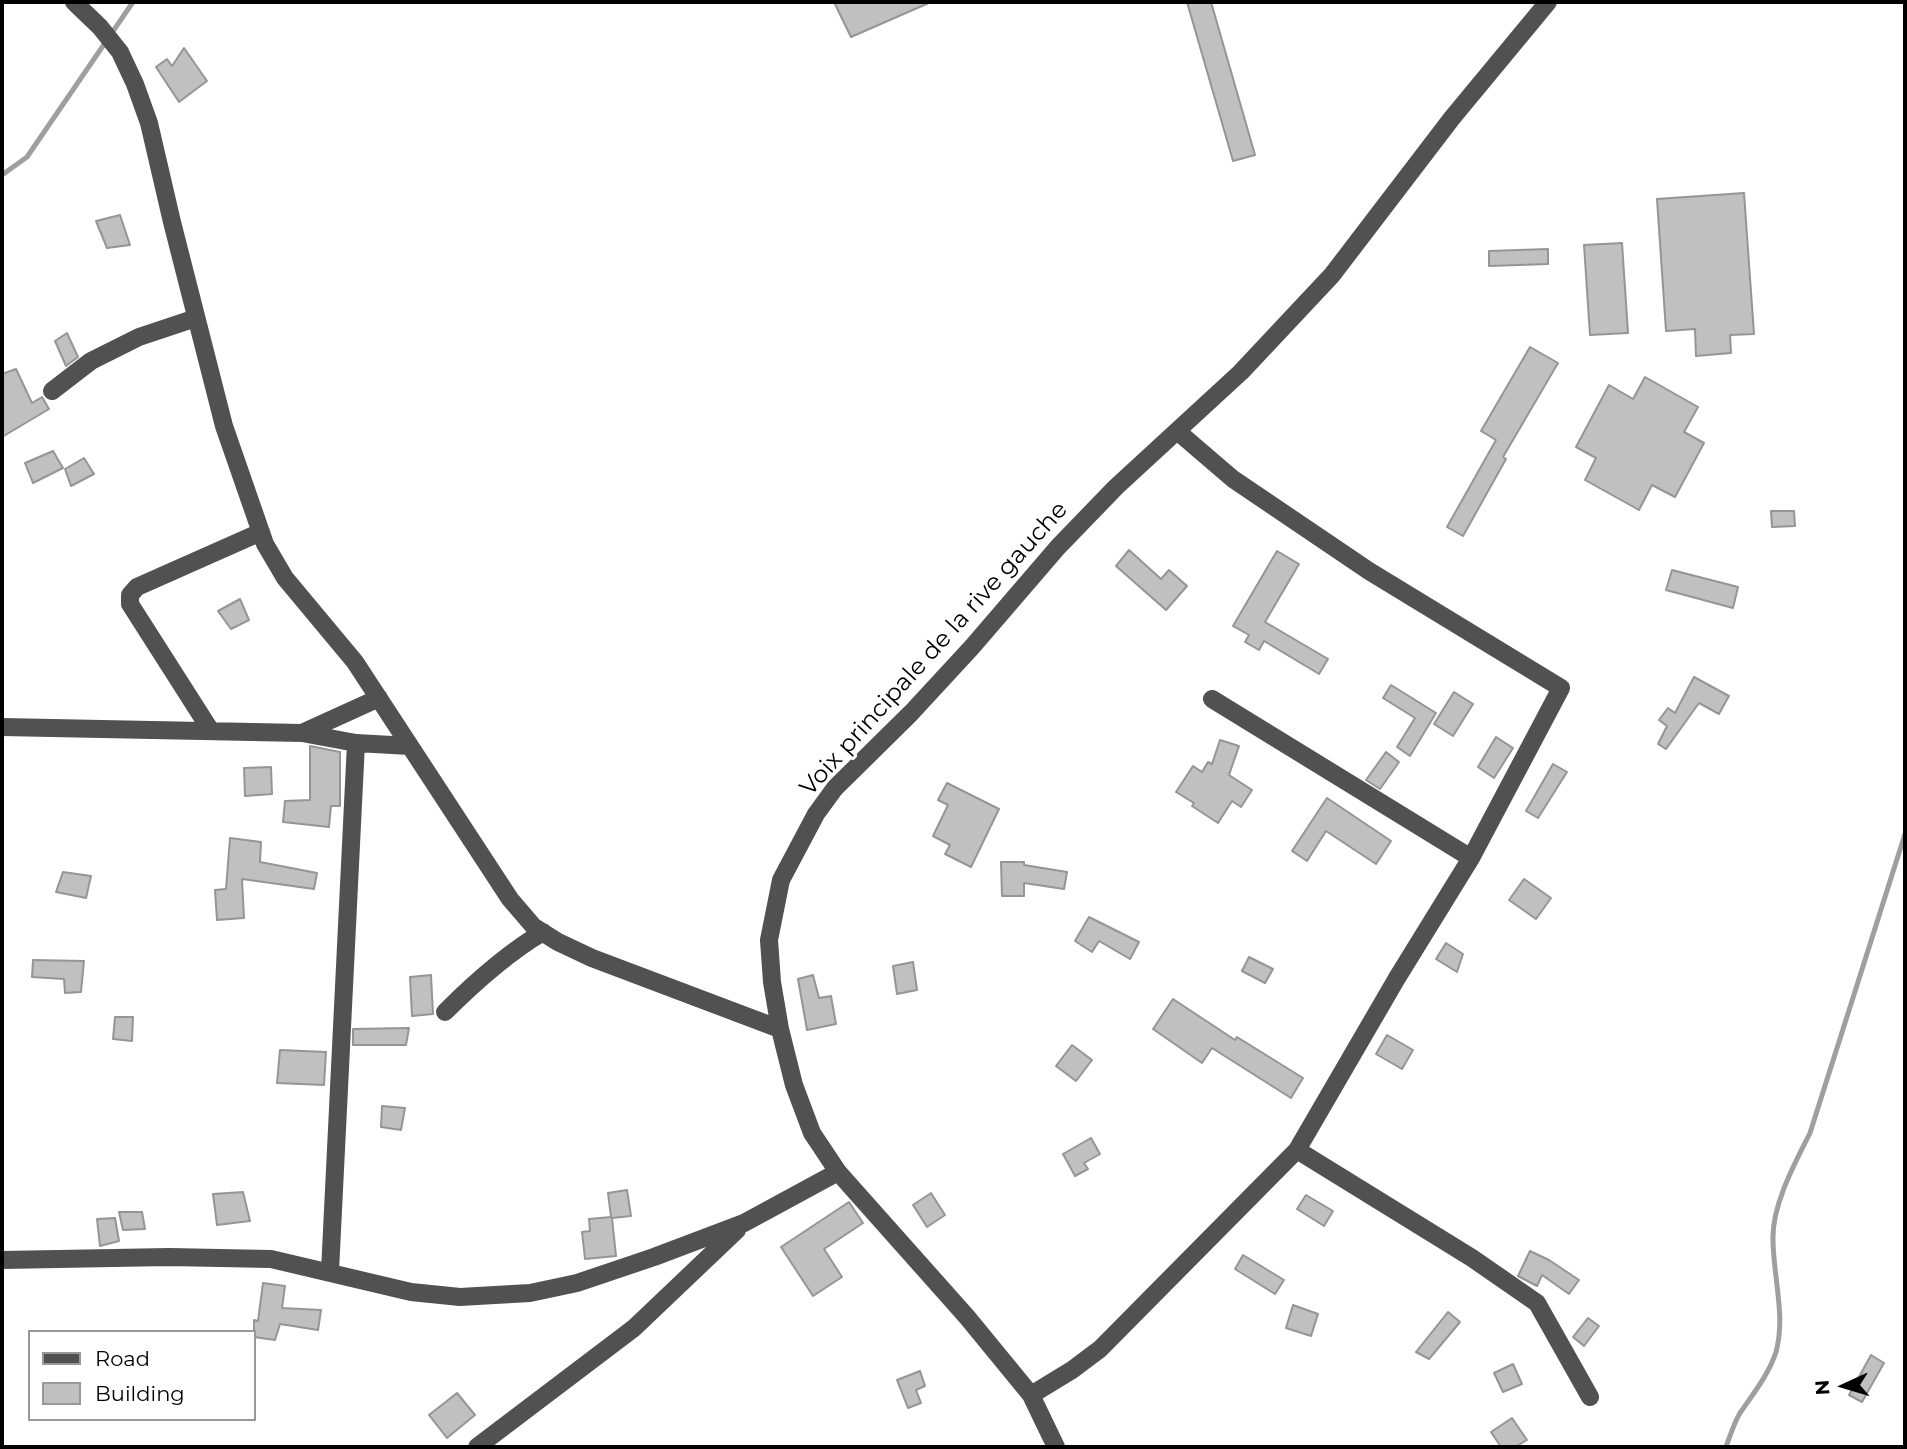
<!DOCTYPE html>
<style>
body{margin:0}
#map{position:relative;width:1907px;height:1449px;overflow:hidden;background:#fff;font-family:Montserrat,sans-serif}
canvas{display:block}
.frame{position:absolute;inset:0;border:4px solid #000;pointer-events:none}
.legend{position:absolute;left:28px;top:1330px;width:228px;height:91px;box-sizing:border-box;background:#fff;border:2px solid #999;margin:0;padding:9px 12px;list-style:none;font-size:21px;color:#000}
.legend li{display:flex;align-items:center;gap:14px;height:35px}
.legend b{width:35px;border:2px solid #999}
.north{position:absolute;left:1809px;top:1351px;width:70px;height:70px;-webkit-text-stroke:5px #fff;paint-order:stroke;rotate:266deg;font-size:19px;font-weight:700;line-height:28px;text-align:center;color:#000}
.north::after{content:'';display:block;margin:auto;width:24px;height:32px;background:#000;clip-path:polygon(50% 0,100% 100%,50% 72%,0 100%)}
</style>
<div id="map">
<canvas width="1907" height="1449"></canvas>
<div class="frame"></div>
<ul class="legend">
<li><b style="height:9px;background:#515151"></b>Road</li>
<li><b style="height:19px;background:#c0c0c0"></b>Building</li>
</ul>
<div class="north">N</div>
</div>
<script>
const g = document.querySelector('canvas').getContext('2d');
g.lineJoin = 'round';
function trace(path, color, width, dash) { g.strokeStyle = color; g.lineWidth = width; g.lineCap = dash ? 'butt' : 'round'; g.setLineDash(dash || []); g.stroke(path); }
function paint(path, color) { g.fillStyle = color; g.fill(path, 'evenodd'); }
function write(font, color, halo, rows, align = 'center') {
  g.font = font + ' Montserrat,sans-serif'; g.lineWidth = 6; g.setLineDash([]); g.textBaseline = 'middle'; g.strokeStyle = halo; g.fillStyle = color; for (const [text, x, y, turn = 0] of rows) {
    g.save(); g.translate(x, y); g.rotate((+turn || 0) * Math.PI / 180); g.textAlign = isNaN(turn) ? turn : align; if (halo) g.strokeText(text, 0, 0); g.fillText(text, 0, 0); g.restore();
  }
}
const stream = new Path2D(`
 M2 175 27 157 133 2
 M1726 1447C1730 1436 1734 1423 1740 1413 1753 1394 1769 1374 1776 1352 1786 1316 1773 1276 1773 1239 1772 1205 1795 1163 1810 1133L1905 834`);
const building = new Path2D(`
 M834 2H931L851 37Z
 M1187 2H1211L1255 155 1233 161Z
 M184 48 207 81 179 102 156 67 167 59 172 66Z
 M1744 193 1754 334 1730 335 1731 353 1696 356 1695 329 1666 331 1657 199Z
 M120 215 130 245 107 248 96 221Z
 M1622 243 1628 333 1590 335 1584 245Z
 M1548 249V264L1489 266V251Z
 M67 333 78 357 66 366 55 341Z
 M1530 347 1558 363 1503 457 1506 459 1463 536 1447 527 1496 440 1481 431Z
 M16 369 32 403 42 397 49 409 2 437V374Z
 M1645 377 1698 407 1684 432 1704 443 1675 497 1652 485 1639 510 1585 480 1596 458 1576 447 1609 385 1633 399Z
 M53 451 63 468 33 483 25 463Z
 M84 458 94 474 71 486 65 469Z
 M1771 511H1794L1795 526 1772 527Z
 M1129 550 1161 579 1169 570 1187 586 1166 610 1116 566Z
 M1277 551 1299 564 1265 622 1328 659 1319 674 1264 641 1259 650 1245 642 1249 635 1233 626Z
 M1672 570 1738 587 1733 608 1666 590Z
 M240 599 249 620 231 629 218 611Z
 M1694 677 1729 696 1719 714 1699 703 1666 749 1658 744 1667 726 1659 720 1668 708 1675 713Z
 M1391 685 1436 713 1410 756 1397 747 1415 718 1383 698Z
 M1454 692 1473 704 1453 736 1434 724Z
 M1496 737 1513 748 1494 778 1478 767Z
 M1220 740 1239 746 1229 775 1252 790 1241 807 1232 801 1218 823 1192 806 1194 803 1176 792 1193 766 1202 772 1208 762 1212 764Z
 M310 746 340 752V806H331L329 827 283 822 285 801 310 800Z
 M1386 752 1399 762 1380 789 1366 780Z
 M1553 764 1567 772 1538 818 1526 811Z
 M271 767 272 794 245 796 244 768Z
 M947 783 999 809 971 867 945 854 950 845 933 836 948 805 938 800Z
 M1327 798 1391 841 1376 864 1326 831 1307 861 1292 851Z
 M230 838 261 842 260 862 317 873 314 889 242 879 244 918 217 920 215 890 226 889Z
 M1001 862H1024V865L1067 872 1064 889 1024 883V896H1002Z
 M63 872 91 876 86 898 56 892Z
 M1524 879 1551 898 1536 919 1509 900Z
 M1089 917 1139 942 1130 959 1099 941 1092 952 1075 941Z
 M1446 943 1463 954 1457 972 1436 959Z
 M1249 957 1273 969 1265 983 1242 971Z
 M33 960 84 961 81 992 65 993 64 979 32 977Z
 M913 962 917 990 897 994 893 966Z
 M431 975 433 1014 412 1016 410 977Z
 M813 975 819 998 831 996 836 1024 807 1030 798 979Z
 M1173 999 1235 1040 1237 1037 1303 1078 1291 1098 1212 1048 1202 1063 1153 1029Z
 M115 1017H133L132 1041 113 1039Z
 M409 1028 406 1045H353V1029Z
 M1387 1035 1413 1050 1402 1069 1376 1054Z
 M1072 1045 1092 1060 1076 1081 1056 1066Z
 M280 1050 326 1052 324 1085 277 1083Z
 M382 1106 405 1108 401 1130 381 1127Z
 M1091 1138 1100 1154 1084 1163 1088 1169 1075 1176 1063 1154Z
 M627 1190 631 1216 612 1218 616 1256 585 1259 582 1232 590 1231 589 1219 611 1217 608 1193Z
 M243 1192 250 1221 217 1225 213 1194Z
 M931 1193 945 1215 927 1227 913 1205Z
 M1306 1195 1333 1211 1324 1226 1297 1209Z
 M849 1202 863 1223 824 1249 842 1277 813 1296 781 1247Z
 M119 1212H142L145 1229 123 1230Z
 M115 1218 119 1241 100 1246 97 1219Z
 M1530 1251 1549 1260 1579 1280 1569 1294 1542 1275 1537 1286 1518 1276Z
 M1243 1255 1284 1280 1275 1294 1235 1269Z
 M263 1283 285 1286 282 1308 321 1310 318 1330 280 1324 275 1340 254 1337V1320L258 1321Z
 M1293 1305 1318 1314 1311 1336 1286 1328Z
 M1448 1312 1460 1322 1429 1359 1416 1352Z
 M1588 1318 1599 1326 1584 1346 1573 1337Z
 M1871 1355 1884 1363 1862 1402 1849 1395Z
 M1513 1364 1522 1384 1503 1392 1494 1373Z
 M920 1371 925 1386 916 1390 921 1403 908 1408 897 1380Z
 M457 1393 475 1415 447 1438 429 1415Z
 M1512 1418 1527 1440 1515 1447H1501L1491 1432Z`);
const minor = new Path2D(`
 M74 2 100 27 120 52 135 84 149 123 172 222 224 426 265 544 285 578 355 662 510 899 534 927 558 942 592 958 780 1029
 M52 391 91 361 139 337 196 318
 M1212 699 1471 858
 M2 727 302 733 379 698
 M211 731 130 604V595L137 587 261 532
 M302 733 356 743 410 746
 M445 1012C475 982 506 954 543 932
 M1297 1150 1472 1258 1537 1303 1590 1397
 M2 1260 169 1257 271 1259 411 1292 460 1297 530 1293 577 1283 654 1257 744 1223 838 1172
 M330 1271 356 743
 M1031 1395 1072 1370 1100 1349 1297 1150 1397 978 1471 858 1561 688 1369 571 1233 479 1177 431
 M477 1447 634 1328 737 1230
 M1056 1447 1031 1395 967 1317 838 1172 812 1133 794 1085 780 1029 772 982 769 940 781 880 816 814 835 788 911 713 972 647 1058 547 1116 487 1241 372 1332 275 1452 118 1548 2`);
const streetNames = [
 ["Voix principale de la rive gauche",934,649,-48]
];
trace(stream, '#9f9f9f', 5);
paint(building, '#c0c0c0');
trace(building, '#959595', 2);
trace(minor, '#515151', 18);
write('24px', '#000', '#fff', streetNames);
</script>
